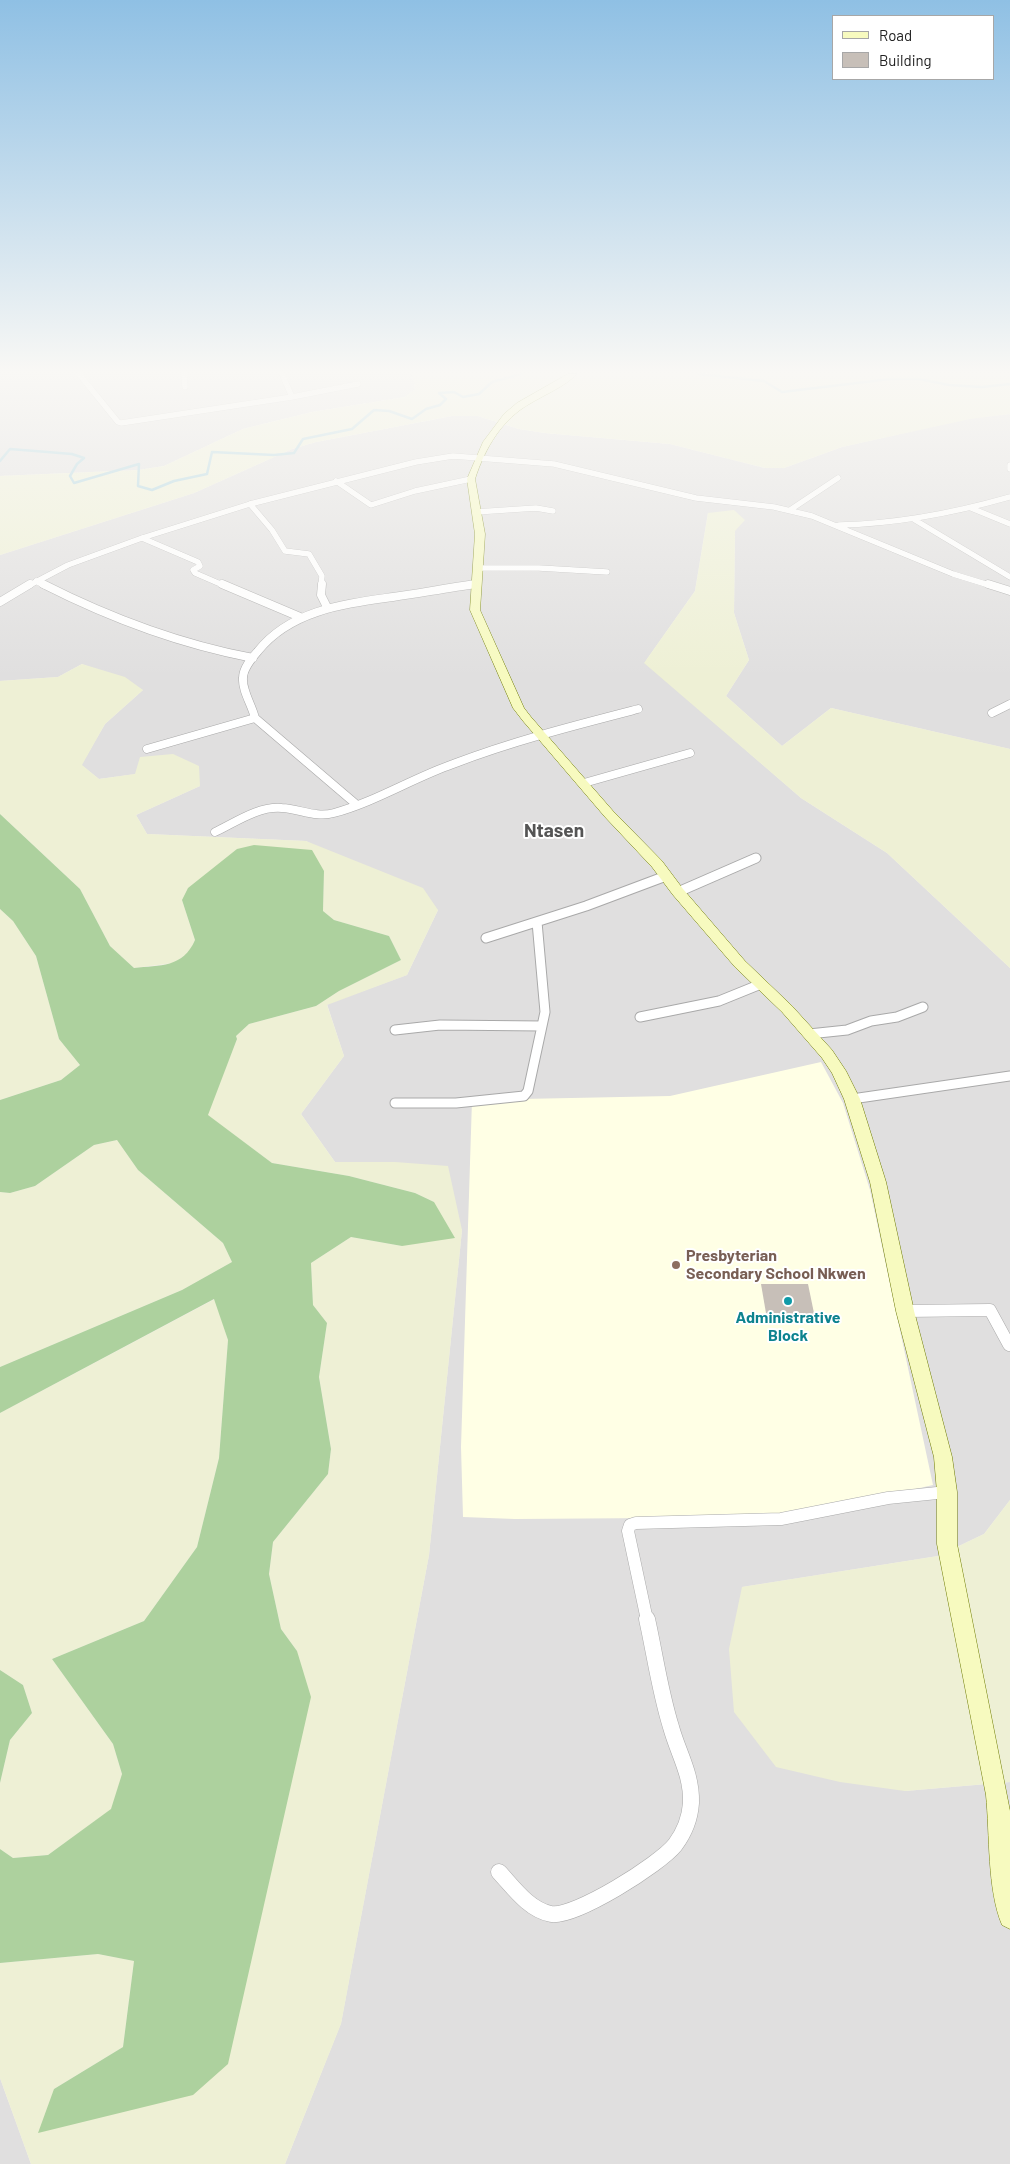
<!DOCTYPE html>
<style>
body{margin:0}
#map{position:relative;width:1010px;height:2164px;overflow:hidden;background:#f2efe9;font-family:Barlow,sans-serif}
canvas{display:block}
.legend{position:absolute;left:832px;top:15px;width:162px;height:65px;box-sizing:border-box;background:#fff;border:1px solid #a7a7a7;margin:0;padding:6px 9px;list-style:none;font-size:15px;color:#222}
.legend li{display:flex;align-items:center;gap:10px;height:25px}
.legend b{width:25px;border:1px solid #a7a7a7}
</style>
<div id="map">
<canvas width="1010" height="2164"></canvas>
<ul class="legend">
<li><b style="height:6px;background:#f7fabf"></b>Road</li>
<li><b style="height:14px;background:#c7bfb8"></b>Building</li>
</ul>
</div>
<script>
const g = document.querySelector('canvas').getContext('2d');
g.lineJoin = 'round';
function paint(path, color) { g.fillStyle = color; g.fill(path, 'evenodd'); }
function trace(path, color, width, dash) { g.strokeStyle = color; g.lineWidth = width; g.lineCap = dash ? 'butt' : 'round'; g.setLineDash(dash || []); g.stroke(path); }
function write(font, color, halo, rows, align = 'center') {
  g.font = font + ' Barlow,sans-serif'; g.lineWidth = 4; g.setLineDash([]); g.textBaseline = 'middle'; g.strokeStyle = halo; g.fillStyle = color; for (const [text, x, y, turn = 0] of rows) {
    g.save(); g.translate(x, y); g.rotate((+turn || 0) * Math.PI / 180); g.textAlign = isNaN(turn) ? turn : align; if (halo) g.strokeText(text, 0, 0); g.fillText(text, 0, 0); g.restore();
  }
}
const residential = new Path2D(`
 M0 374H410L414 379 415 389 405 397 312 412 243 429 164 466 138 470 0 476Z
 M1010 414V749L831 708 782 746 726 696 749 660 734 613 735 531 708 513 695 591 645 662 801 798 887 853 1010 968V1500L984 1534 938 1556 742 1587 905 1791 1010 1782V2164H285L341 2023 429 1555 462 1230 395 1162H335L301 1114 344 1056 327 1004 407 975 438 910 306 841 147 834 136 815 200 786 136 774 99 779 81 765 105 724 143 690 82 664 58 677 0 681V555L194 493 292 449 316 442 452 416H478L519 429 545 433 670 444 765 468H784L842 447 970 418Z
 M0 2078 5 2092 31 2164H0Z`);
const education = new Path2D(`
 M821 1062 843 1103 870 1190 933 1485 791 1517 515 1519 463 1517 461 1447 472 1100 670 1096Z`);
const farmland = new Path2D(`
 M410 374H1010V414L970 419 842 447 784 468H765L670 444 545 433 519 429 478 416H452L316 442 292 449 194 493 0 555V476L138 470 164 466 243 429 312 412 405 397 415 389 414 379Z
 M734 510 745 520 735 531 734 613 749 660 726 696 782 746 831 708 1010 749V968L887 853 801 798 644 663 695 591 708 513Z
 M82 664 125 677 143 690 105 724 82 765 99 779 135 774 140 757 173 754 199 766 200 786 136 815 147 834 306 841 423 888 438 910 407 975 327 1005 344 1056 301 1114 335 1162H395L448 1166 462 1230 429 1555 341 2024 285 2164H31L0 2078V1963L98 1954 134 1961 123 2047 54 2089 193 2095 297 1651 281 1629 269 1574 273 1542 328 1474 331 1449 319 1377 327 1323 313 1305 311 1263 351 1237 402 1246 434 1202 415 1193 349 1176 272 1163 207 1115 237 1039 236 1036 249 1024 316 1006 339 991 401 960 389 936 334 920 323 911 324 871 182 900 195 940 189 953 173 963 134 968 110 946 80 889 0 814V681L58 677Z
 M0 909 13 921 36 956 59 1039 80 1065 61 1080 0 1100Z
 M117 1140 138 1170 223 1243 232 1262 182 1290 0 1367V1192L10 1193 35 1186 94 1145Z
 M215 1299 228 1340 219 1458 197 1547 144 1621 52 1659 113 1744 122 1774 112 1809 48 1855 13 1858 0 1849V1783L10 1740 32 1713 23 1685 0 1670V1413Z
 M1010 1500V1782L905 1791 840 1782 776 1767 734 1712 729 1649 742 1587 938 1556 984 1534Z`);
const forest = new Path2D(`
 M0 814 80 889 110 946 134 968C160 965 183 968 195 940L182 900 188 888 237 849 254 845 312 850 324 871 323 911 334 920 389 936 401 960 339 991 316 1006 249 1024 236 1036 237 1039 208 1115 272 1163 349 1176 415 1193 434 1202 455 1238 402 1246 351 1237 311 1263 313 1305 327 1323 319 1377 331 1449 328 1474 273 1542 269 1574 281 1629 297 1651 311 1697 228 2064 193 2095 38 2133 54 2089 123 2047 134 1961 98 1954 0 1963V1849L13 1858 48 1855 111 1809 122 1774 113 1744 52 1659 144 1621 197 1547 219 1458 228 1340 214 1299 0 1413V1367L182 1290 232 1262 223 1243 138 1170 117 1140 94 1145 35 1186 10 1193 0 1192V1100L61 1080 80 1065 59 1039 36 956 13 921 0 909Z
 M0 1670 23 1685 32 1713 10 1740 0 1783Z`);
const stream = new Path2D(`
 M698 374 764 381 782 392 890 379H919L949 385 982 387 1010 384
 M0 461 10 449 72 454 84 458 77 464 70 476 74 483 139 464 138 486 152 490 174 481 207 474 212 452 274 455 294 453 303 439 352 429 374 410 389 411 412 419 426 409 440 405 446 399 439 393 454 392 463 397 479 394 492 382 521 374`);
const building = new Path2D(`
 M761 1284H808L815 1318 767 1319Z`);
const streetFar4 = new Path2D(`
 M79 374 118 422 121 423 292 397 358 384
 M184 374 185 387
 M282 374 292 397
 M1010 465V469
 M336 481 371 505 415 491 471 479
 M250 504 272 530 285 551 309 554 322 576 321 586
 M971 508 1010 524
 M790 510 838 478
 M476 512 536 508 553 511
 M915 520 1010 577
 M839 525C898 524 954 513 1010 497
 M142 538 198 562 200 566 193 570 195 573 225 586
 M479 568H539L607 572
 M36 581 45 586
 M28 586 68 565 142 538 250 504 416 462 453 456 554 464 696 498 774 507 812 516 953 574 992 586
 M468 586 478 584`);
const streetFar3 = new Path2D(`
 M43 584C110 618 179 644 253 658
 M222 584 300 617
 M322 584 321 595 327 607
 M988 584 1010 591
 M0 602 30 584
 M992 713 1010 704
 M255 718 357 805
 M147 749 255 718C252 705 242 691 243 678 243 668 252 658 258 651 291 610 344 604 393 597 420 593 448 588 476 584
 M584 783 690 753
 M215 832C236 822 258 806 282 808 300 809 316 818 334 813 375 802 413 778 453 764 513 741 576 725 638 709`);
const streetFar2 = new Path2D(`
 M678 892 756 858
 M486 938 586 906 666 876
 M640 1017 719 1001 761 984
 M395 1030 440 1025 542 1026 545 1012 537 922
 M809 1034 847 1030 871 1021 897 1017 923 1007
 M852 1099 1010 1076
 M395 1103H456L524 1096 528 1091 542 1026`);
const streetFar1 = new Path2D(`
 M905 1311 990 1310 1009 1345
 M647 1620 628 1531 630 1525 636 1523 781 1519 888 1498 947 1492`);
const street = new Path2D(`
 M499 1872C513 1887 529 1910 551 1914 575 1918 660 1864 675 1845 684 1833 690 1818 691 1803 692 1774 678 1753 671 1727 660 1692 655 1655 647 1619`);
const secondary = new Path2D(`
 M568 374H577C564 387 546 394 531 403 502 419 485 448 475 479L485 534 480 610 524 708 531 717 613 811 662 861 683 889 745 961 792 1006 832 1050 846 1071 860 1099 886 1182 914 1311 952 1457 957 1492V1544L1010 1811V1929L1002 1925C987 1889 990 1835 986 1795L937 1544V1492L934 1457 896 1311 870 1182 844 1099 832 1073 822 1058 782 1012 735 967 673 895 652 867 605 817 523 721 513 708 470 610 475 534 467 479 483 442 504 414 517 403Z`);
const markers = [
 [676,1265,5,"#8d6e63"],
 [788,1301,5,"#0f9aa8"]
];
const educationNames = [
 ["Presbyterian",686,1256],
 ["Secondary School Nkwen",686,1274]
];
const cultureNames = [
 ["Administrative",788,1318],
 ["Block",788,1336]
];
const quarterNames = [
 ["Ntasen",554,831]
];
paint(residential, '#e0dfdf');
paint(education, '#ffffe5');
paint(farmland, '#eef0d5');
paint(forest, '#add19e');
trace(stream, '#aad3df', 2.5);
paint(building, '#c7bfb8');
trace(streetFar4, '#a9a9a9', 6);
trace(streetFar3, '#a9a9a9', 9);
trace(streetFar2, '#a9a9a9', 11);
trace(streetFar1, '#a9a9a9', 13);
trace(street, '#a9a9a9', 17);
trace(secondary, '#707d05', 1);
trace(streetFar4, '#fff', 5.5);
trace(streetFar3, '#fff', 8);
trace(streetFar2, '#fff', 9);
trace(streetFar1, '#fff', 12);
trace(street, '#fff', 16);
paint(secondary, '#f7fabf');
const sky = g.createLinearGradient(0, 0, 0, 677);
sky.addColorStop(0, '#8fc0e4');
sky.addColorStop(0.55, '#f9f8f5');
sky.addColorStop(1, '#f9f8f500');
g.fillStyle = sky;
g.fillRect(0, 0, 1010, 677);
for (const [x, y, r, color] of markers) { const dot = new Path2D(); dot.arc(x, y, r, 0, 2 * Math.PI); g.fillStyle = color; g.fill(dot); trace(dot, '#fff', 2); }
write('bold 16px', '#785e54', '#fff', educationNames, 'left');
write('bold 16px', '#0d838f', '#fff', cultureNames);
write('bold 19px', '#555', '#fff', quarterNames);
</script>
